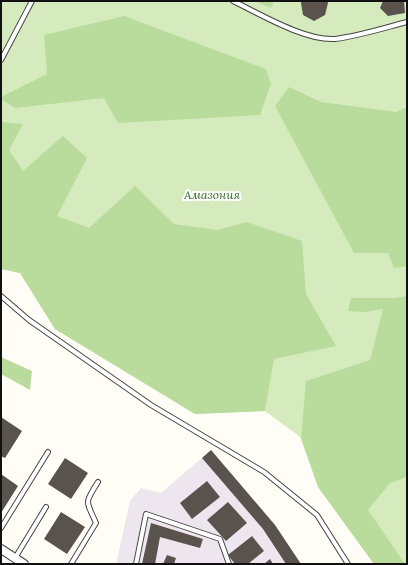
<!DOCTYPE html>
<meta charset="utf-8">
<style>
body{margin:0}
#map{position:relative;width:408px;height:565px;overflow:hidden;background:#fffdf5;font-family:Lora,serif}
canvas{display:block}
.frame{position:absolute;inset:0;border:2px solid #111;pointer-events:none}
</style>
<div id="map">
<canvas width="408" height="565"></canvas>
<div class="frame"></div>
</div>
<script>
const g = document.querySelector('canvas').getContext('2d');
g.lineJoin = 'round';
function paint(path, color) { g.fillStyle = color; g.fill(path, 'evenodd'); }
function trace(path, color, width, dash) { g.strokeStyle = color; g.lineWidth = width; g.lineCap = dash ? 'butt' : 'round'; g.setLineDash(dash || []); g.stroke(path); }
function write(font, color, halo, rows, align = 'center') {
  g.font = font + ' Lora,serif'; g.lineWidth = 4; g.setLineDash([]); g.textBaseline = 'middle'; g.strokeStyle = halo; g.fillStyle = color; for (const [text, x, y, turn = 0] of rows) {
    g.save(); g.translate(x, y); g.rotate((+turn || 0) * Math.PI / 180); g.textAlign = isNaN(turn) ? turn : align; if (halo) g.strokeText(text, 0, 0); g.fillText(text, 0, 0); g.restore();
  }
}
const industrial = new Path2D(`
 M211 450 275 525 301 564H116L130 501 141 488 161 493Z`);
const green = new Path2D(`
 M1 1H407V564H374L318 487 300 437 265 411 195 414 55 329 20 273 1 269Z`);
const forest = new Path2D(`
 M255 1H274L271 8Z
 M124 16 266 69 271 84 260 115 118 123 104 98 15 108 1 99V97L47 74 44 35Z
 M289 87 321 102 396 112 407 107V266L394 268 388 253H354L275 106Z
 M1 122 23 124 9 150 23 171 63 136 87 158 57 216 89 228 135 186 174 224 217 230 247 222 302 241 306 294 336 346 274 359 265 411 195 414 55 329 20 273 1 269Z
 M407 296V477L390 483 368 510 405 564H374L318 487 301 437 306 381 370 360 383 309 365 312 348 311 351 298H395Z
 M1 357 32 371 30 390 1 374Z`);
const building = new Path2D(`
 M302 1H327L328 3 325 15 314 21 303 15 301 3Z
 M383 1H404L405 13 388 16 380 8Z
 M1 417 22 431 5 458 1 456Z
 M211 450 275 525 301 564H286L263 529 202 458Z
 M65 458 88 473 71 499 48 484Z
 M1 474 18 486 1 513Z
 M207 481 220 497 192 519 180 503Z
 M228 502 247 523 226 541 207 520Z
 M61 512 85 527 67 554 44 539Z
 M151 523 203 539 200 548 160 537 155 564H142Z
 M252 536 264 551 248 564H235L228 555Z
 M167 555 176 558 174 564H163Z
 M270 559 273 564H264Z`);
const service = new Path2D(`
 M233 1C260 14 305 41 335 39 359 36 384 28 407 22
 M1 60 32 1
 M1 296 29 320 151 405 264 472 317 515 348 564
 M1 528 48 452
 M15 558 46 507
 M71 564 96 523C86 500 84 504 98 482
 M136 564 146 514 220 539 229 564`);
const minor = new Path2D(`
 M1 549 24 564`);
const parkNames = [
 ["Амазония",212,196]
];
paint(industrial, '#eee6ef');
paint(green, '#d5ebbd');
paint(forest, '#b9dc9c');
paint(building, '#5a524d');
trace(service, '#444', 6);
trace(minor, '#444', 10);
trace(service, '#fff', 4);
trace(minor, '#fff', 8);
write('italic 12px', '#2f6b1f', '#fff', parkNames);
</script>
